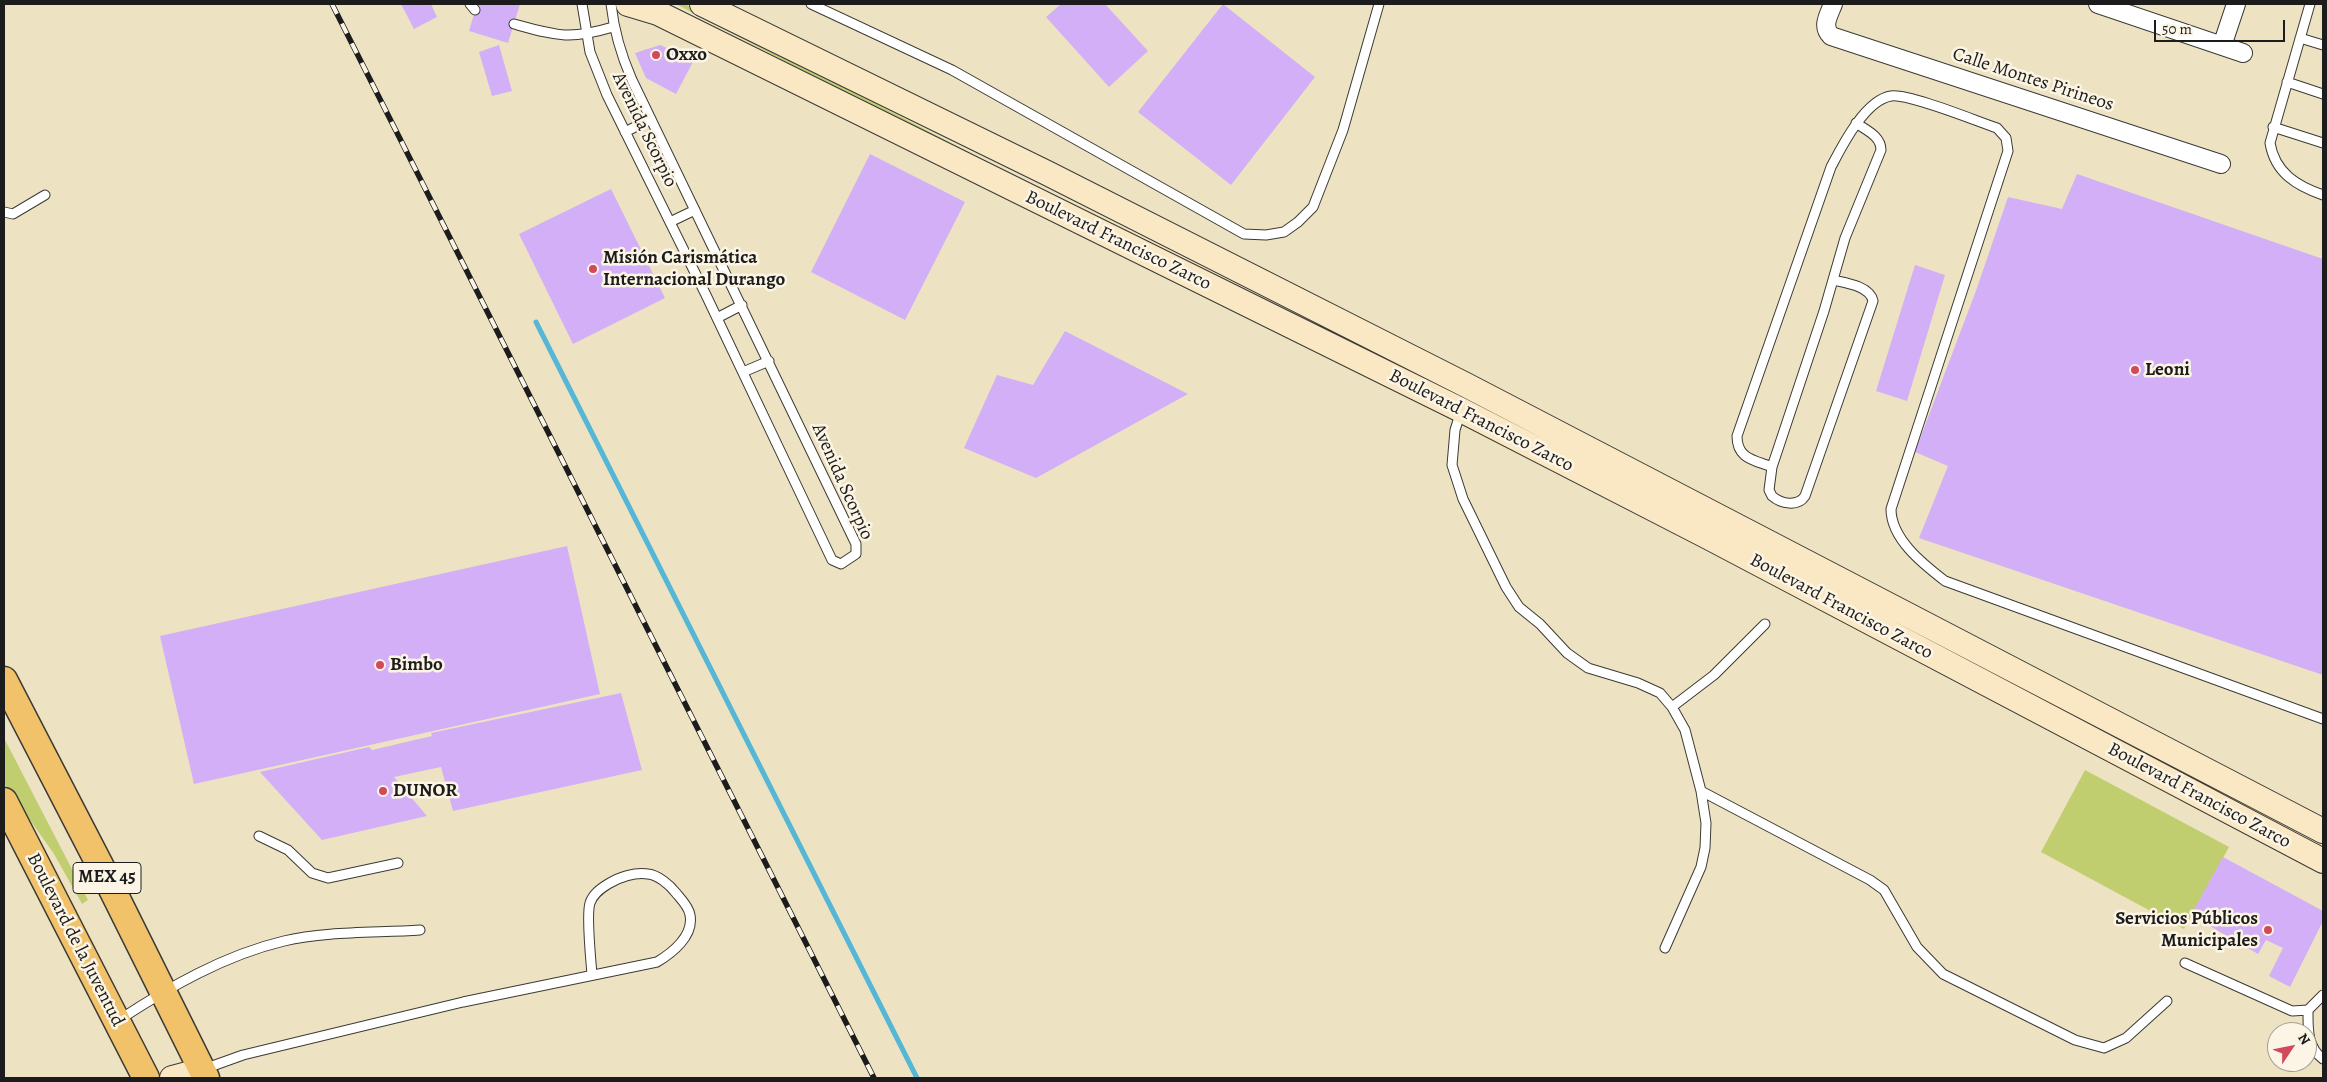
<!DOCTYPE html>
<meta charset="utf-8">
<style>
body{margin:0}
#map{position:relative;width:2327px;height:1082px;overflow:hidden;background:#ede3c3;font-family:Alegreya,serif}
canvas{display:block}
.frame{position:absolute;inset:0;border:5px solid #1c1c1c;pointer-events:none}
.north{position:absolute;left:2267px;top:1022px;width:50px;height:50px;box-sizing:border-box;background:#fcf5e5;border:1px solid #a29e95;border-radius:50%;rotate:56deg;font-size:14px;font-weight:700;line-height:20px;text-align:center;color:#1c1c1c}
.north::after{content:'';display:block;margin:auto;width:18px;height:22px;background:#d1495b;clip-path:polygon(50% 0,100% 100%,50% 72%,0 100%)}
.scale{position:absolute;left:2154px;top:20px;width:131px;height:22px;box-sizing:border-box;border:2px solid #1c1c1c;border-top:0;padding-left:6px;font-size:15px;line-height:18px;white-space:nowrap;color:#1c1c1c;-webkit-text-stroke:4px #fcf5e5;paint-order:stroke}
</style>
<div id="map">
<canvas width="2327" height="1082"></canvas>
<div class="frame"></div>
<div class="north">N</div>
<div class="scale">50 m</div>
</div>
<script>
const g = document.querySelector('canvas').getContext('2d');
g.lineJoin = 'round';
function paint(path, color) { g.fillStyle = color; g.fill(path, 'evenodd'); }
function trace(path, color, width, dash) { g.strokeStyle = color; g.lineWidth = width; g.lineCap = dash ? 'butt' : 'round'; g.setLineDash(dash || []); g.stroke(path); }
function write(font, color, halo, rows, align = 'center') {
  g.font = font + ' Alegreya,serif'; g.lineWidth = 5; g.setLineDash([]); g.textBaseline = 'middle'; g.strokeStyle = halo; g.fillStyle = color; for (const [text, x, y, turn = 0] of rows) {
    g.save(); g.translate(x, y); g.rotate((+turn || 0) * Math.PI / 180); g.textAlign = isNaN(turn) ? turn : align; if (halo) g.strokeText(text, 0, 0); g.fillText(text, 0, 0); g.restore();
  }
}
const green = new Path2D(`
 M676 4H685L1018 178 1016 182Z
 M4 738 88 900 82 904 54 854 4 783Z
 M2085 770 2229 847 2184 929 2041 852Z`);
const stream = new Path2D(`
 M536 322 917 1078`);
const building = new Path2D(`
 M401 4H431L437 17 414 29Z
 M477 4H520L508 43 469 31Z
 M1061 4H1105L1148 51 1109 87 1046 17Z
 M1223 4 1315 77 1231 185 1138 112Z
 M499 45 512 91 492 96 479 52Z
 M660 45 694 60 676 94 646 78 635 53Z
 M870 154 965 202 905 320 811 272Z
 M2077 174 2323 259V675L1919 538 1948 466 1915 452 1977 288 2008 197 2062 209Z
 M611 189 665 298 573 344 519 234Z
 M1915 265 1945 275 1907 401 1876 391Z
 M1065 331 1188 394 1036 478 964 448 997 375 1033 385Z
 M567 546 600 694 194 784 160 636Z
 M621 693 642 770 453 811 441 767 394 777 427 816 322 840 260 772 369 747 372 750 432 736 431 733Z
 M2223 857 2323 911V921L2290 987 2269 976 2283 948 2266 940 2258 954 2191 915Z`);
const lane = new Path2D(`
 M470 4 475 10
 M582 4 590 52 607 95 706 295 832 560 841 564 856 554V544L632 80C621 55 614 31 611 4
 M811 4 952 70 1244 234 1266 235 1284 232 1298 222 1313 207 1343 130 1379 4
 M2310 4 2270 143C2275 173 2297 186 2323 195
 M514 24C558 36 569 40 613 27
 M2300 38 2323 45
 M2287 82 2323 94
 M1856 123C1866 130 1881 136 1881 150L1845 238 1824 311 1772 467C1754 460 1737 459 1737 436L1831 167C1842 146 1865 100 1891 96 1908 93 1976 121 1997 128L2006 138 2008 151 1891 509C1891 539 1923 564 1945 581L2323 719
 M2273 127 2323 143
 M625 132 651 119
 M4 212 13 214 45 195
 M670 222 695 210
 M717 318 742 305
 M743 372 769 361
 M1461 411 1455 430 1452 465 1463 499 1506 587 1519 607 1540 624 1567 653 1588 668 1638 683 1660 693 1672 707 1685 730 1701 791 1706 823 1705 848 1701 867 1665 948
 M1772 467 1769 490 1772 496C1781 504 1798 507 1805 496L1873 301C1870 286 1846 283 1833 280
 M1672 707 1714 675 1765 624
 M1701 791 1870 880 1884 890 1917 947 1943 974 2075 1040 2104 1048 2126 1038 2167 1001
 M259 836 288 850 312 873 328 878 398 863
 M2185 963 2292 1011 2308 1010 2323 995
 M2308 1010C2308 1029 2307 1047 2323 1059
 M119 1020C169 987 225 955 284 941 325 931 377 933 420 930
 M204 1069 243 1055 463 1002 657 962C672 953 694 936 690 915 689 907 681 899 676 893 670 885 658 875 648 874 635 872 619 877 608 884 600 889 593 894 590 903 586 915 591 960 592 975`);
const street = new Path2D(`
 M1833 4C1829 15 1821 26 1831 36L2221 164
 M2098 4 2243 53
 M2222 46 2236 4`);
const secondary = new Path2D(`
 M628 4 658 13 1461 410 1708 537 2323 861
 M702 4 1047 173 1466 385 2323 831
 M172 1078 202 1070`);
const primary = new Path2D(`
 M4 680 105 875 206 1078
 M4 801 146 1078`);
const rail = new Path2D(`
 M332 4 874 1078`);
const markers = [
 [656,55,5,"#d1495b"],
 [593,269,5,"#d1495b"],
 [2135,370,5,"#d1495b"],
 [380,665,5,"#d1495b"],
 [383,791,5,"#d1495b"],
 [2268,930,5,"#d1495b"]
];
const shields = [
 [107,878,68]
];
const shieldNames = [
 ["MEX 45",107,878]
];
const poiNames = [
 ["Oxxo",666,55],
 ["Misión Carismática",603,258],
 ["Internacional Durango",603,280],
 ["Leoni",2145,370],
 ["Bimbo",390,665],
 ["DUNOR",393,791],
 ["Servicios Públicos",2258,919,"right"],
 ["Municipales",2258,941,"right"]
];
const streetNames = [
 ["Calle Montes Pirineos",2033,80,18],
 ["Avenida Scorpio",644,130,64],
 ["Boulevard Francisco Zarco",1118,241,26],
 ["Boulevard Francisco Zarco",1481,421,27],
 ["Avenida Scorpio",842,482,66],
 ["Boulevard Francisco Zarco",1841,607,28],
 ["Boulevard Francisco Zarco",2199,796,28],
 ["Boulevard de la Juventud",75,940,63]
];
paint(green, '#c0ce70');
trace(stream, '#56b6d5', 5);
paint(building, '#d2aff6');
trace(lane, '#3b3a35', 11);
trace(street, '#3b3a35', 20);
trace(secondary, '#3b3a35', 26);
trace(primary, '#3b3a35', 29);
trace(lane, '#fff', 9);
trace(street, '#fff', 18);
trace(secondary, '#fae7c3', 24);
trace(primary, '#f2c26a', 26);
trace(rail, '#1c1c1c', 5.5);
trace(rail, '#fcf5e5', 4, [11]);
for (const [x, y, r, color] of markers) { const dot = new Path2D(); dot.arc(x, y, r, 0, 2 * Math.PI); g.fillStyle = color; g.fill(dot); trace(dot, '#fcf5e5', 2); }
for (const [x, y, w] of shields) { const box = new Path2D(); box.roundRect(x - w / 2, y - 15.5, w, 31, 4); g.fillStyle = '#fcf5e5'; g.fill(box); trace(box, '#1c1c1c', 1); }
write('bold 18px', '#1c1c1c', null, shieldNames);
write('bold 19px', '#1c1c1c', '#fcf5e5', poiNames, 'left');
write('19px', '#1c1c1c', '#fcf5e5', streetNames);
</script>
